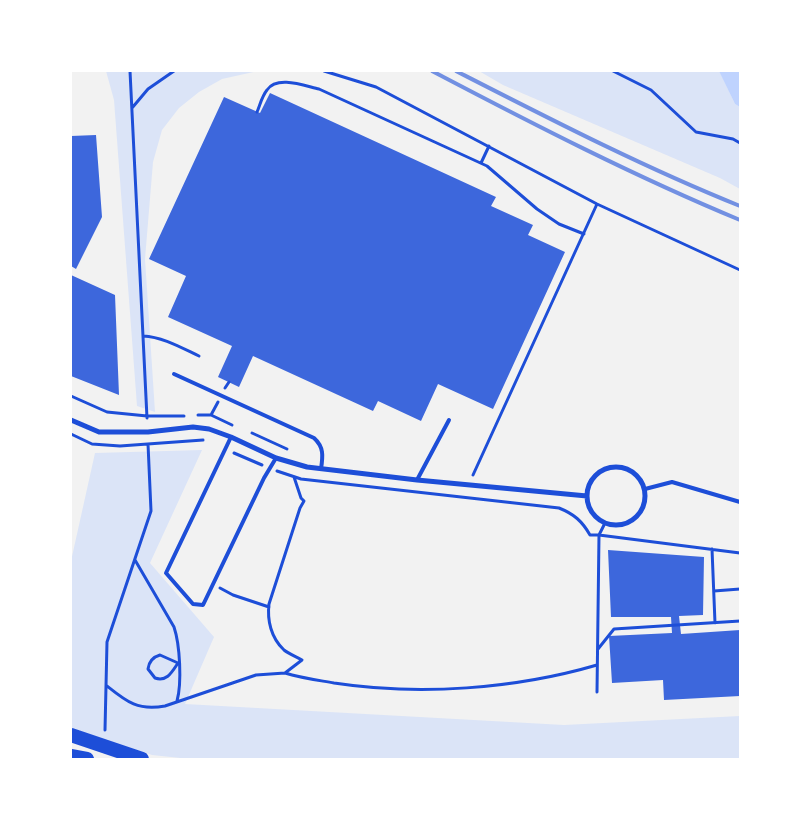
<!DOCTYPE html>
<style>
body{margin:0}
#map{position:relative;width:811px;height:830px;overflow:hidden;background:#f2f2f2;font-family:Poppins,sans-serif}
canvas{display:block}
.frame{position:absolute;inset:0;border:72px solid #fff;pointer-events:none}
</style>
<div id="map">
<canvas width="811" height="830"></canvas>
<div class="frame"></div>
</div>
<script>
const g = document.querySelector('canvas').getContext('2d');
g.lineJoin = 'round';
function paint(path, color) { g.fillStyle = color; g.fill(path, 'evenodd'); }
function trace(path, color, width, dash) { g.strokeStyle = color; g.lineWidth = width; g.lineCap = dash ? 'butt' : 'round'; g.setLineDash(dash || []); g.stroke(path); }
const green = new Path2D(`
 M106 71H258L222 79 199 92 179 108 162 130 153 162 145 259 155 412 137 406 114 100Z
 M479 71 720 72 735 104 740 107V189L720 178 503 85Z
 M202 450 150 563 214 637 185 704 564 725 740 716V759H190L152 755 71 728V561L95 453Z`);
const water = new Path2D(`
 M719 71H740V107L735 104Z`);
const building = new Path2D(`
 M270 93 496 197 491 206 533 225 528 235 565 252 493 409 438 384 421 421 378 401 373 411 253 356 239 387 218 377 232 346 168 317 186 276 149 259 224 97 260 113Z
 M96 135 102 217 76 269 71 266V136Z
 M71 275 115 295 119 395 71 376Z
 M608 550 704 557 703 615 679 616 681 634 740 630V696L664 700 663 680 612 683 609 636 672 633 671 617H611Z`);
const path = new Path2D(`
 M130 71 147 418
 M324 71 376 87 597 204 740 270
 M613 71 651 90 696 132 733 139 740 143
 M132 108 148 89 174 71
 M257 112C260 105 262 96 267 90 277 75 305 86 319 89L487 166 537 209 559 224 584 234
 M481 163 489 146
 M143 336C163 337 180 347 199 356
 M225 388 229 382
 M71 396 107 412 147 416H184
 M198 415H211L232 425
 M211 415 218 402
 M252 433 287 449
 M71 434 92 444 120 446 203 440
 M234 453 262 465
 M277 471 301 479 559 508C574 514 582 521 590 535H599L740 553
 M473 475 597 204
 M712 549 715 623
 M135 560 174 627C180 645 182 683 177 701
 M220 588 233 595 269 607
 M714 591 740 589
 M598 649 614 629 740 621
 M160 655 178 663C172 672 167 682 155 678L148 669C149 661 153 657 160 655Z
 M285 673C301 678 317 680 334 683 419 696 515 689 597 665
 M107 686C127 702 138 711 165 706L256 675 285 673 302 660C297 657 289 654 284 650 271 638 267 620 269 604L300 508 304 501 301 498 294 477
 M597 692 599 535 605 523
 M105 730 107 642 151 511 148 444`);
const service = new Path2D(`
 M174 374 314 438C324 447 323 456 321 469
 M231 437 166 573 193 604 203 605 264 478 276 458
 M417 480 449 420
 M645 489 672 482 740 502`);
const minor = new Path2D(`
 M71 420 99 432H148L193 427 209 429 231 437 276 458 307 467 417 480 587 496
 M587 496a29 29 0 1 1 58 0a29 29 0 1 1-58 0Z`);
const motorway = new Path2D(`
 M71 735 142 759
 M71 756 87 759`);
const rail = new Path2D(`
 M432 71C533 124 634 176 740 220
 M456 71C550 119 643 167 740 206`);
paint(green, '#dbe4f7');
paint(water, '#bfd3fe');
paint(building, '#3d67dc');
trace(path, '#1d4ed8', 3);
trace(service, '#1d4ed8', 4);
trace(minor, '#1d4ed8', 5);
trace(motorway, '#1d4ed8', 14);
trace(rail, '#7290e2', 4);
</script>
